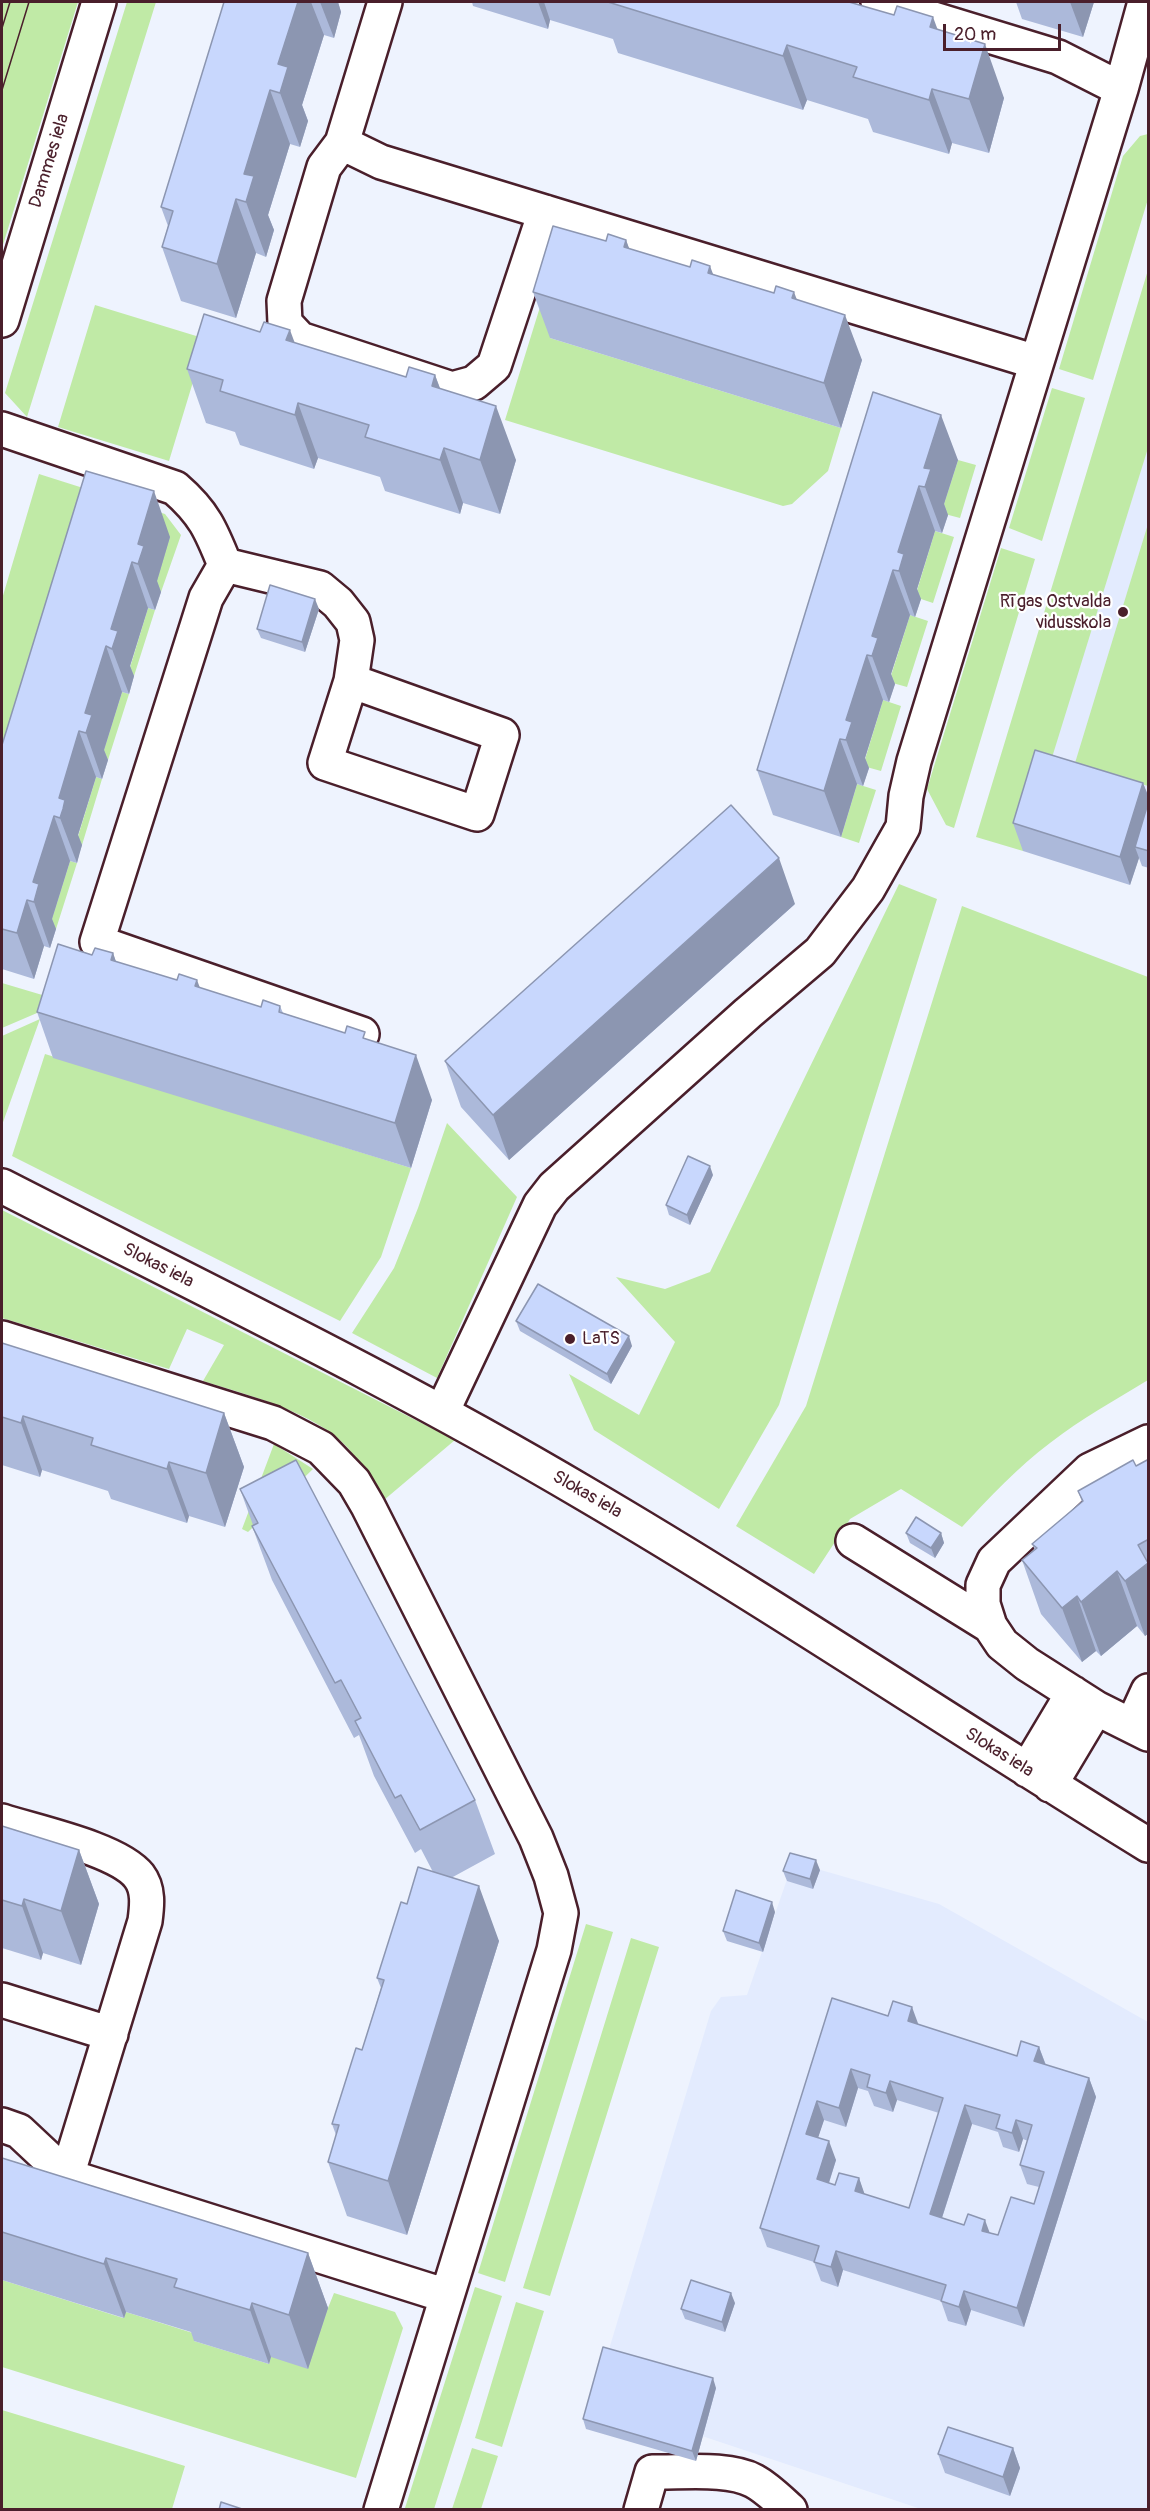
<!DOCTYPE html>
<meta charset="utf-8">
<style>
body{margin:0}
#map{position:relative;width:1150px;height:2511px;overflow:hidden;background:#eef3fe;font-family:Pangolin,sans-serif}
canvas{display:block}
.frame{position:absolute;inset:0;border:3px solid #4a1f2b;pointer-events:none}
.scale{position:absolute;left:943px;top:24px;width:118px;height:27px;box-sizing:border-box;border:3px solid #4a1f2b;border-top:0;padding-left:8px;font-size:18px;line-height:21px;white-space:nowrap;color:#4a1f2b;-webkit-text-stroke:4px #fff;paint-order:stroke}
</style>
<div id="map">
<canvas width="1150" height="2511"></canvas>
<div class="frame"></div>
<div class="scale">20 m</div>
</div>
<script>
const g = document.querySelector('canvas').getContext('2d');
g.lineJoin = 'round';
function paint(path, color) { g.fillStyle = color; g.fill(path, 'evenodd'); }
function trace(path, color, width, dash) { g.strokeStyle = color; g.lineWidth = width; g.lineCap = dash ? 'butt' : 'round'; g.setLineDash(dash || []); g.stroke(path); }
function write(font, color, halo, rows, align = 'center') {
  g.font = font + ' Pangolin,sans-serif'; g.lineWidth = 4.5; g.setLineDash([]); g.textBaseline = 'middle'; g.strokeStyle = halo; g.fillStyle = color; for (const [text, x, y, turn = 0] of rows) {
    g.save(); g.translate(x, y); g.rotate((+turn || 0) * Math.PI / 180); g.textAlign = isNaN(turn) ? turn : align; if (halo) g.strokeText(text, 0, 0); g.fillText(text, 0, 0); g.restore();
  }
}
const built = new Path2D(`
 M1148 447V809L1045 777Z
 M793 1862 939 1904 1148 2022V2509H921L702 2436 607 2356 711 2011 721 1997 747 1995Z`);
const green = new Path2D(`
 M2 2H78L2 248Z
 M127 2H156L27 417 5 393Z
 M1148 134V199L1093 380 1059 369 1123 156 1140 136Z
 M553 265 550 338 841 428 828 471 792 504 783 506 505 420Z
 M1148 270V448L1023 851 976 837Z
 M95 305 206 339 169 461 58 427Z
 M1052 388 1085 398 1042 541 1009 528Z
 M958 460 976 465 960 518 941 513Z
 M39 474 165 514 181 535 161 592 154 589 2 844V599Z
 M1148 524V786L1075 763Z
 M935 531 954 537 933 603 915 597Z
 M1001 548 1035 559 954 828 946 825 927 789Z
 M148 608 155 610 134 676 128 674Z
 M910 615 928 621 907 687 889 682Z
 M122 692 129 694 108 760 101 759Z
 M883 700 901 706 881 771 863 766Z
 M96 777 102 779 82 845 76 843Z
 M857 784 876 790 859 843 841 837Z
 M70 861 77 863 56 929 49 928Z
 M899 884 937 899 779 1405 719 1509 594 1430 569 1374 639 1415 675 1342 616 1277 665 1289 710 1272Z
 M962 906 1148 977V1380C1115 1400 1081 1419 1050 1443 1018 1467 990 1497 962 1527L901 1489 850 1519 814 1574 736 1526 806 1406Z
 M2 983 49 997 44 1010 2 1028Z
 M40 1019 2 1125V1036Z
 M45 1054 411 1168 381 1257 340 1321 12 1156Z
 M447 1123 517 1197 437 1378 352 1333 394 1268 418 1208Z
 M2 1210 455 1440 384 1500C372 1483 361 1463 347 1447 315 1412 247 1395 203 1381L224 1345 187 1329 169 1369 2 1318Z
 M274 1444 313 1469 248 1532 242 1529Z
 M586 1924 613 1932 505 2282 478 2273Z
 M631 1938 659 1947 550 2296 523 2288Z
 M2 2280 123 2318 126 2312 196 2334 194 2341 269 2364 271 2357 328 2308 334 2293 395 2312 403 2328 356 2478 2 2367Z
 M475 2287 502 2296 434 2509 405 2508Z
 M516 2302 544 2311 502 2447 475 2438Z
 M2 2410 185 2466 172 2509H2Z
 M472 2448 498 2456 481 2509H452Z`);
const minor = new Path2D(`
 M385 2 342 143 324 167 284 301 285 323 300 339 452 389 474 383 494 366 545 212
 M878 2 1058 57 1121 89
 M342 143 381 162 1036 362
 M2 320 99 2
 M2 429 175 488C204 513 211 530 225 565
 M225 565 320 588 338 603 353 622 357 640 351 681 502 735 477 814 325 763 351 681
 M225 565 206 598 97 942 362 1034
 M2 1186C197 1286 395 1381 584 1493 775 1605 959 1729 1148 1845
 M2 1338 273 1423 321 1448 354 1482 368 1506 536 1838 551 1876 561 1913 554 1950 381 2510
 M442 1412 540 1205 554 1187 748 1013 820 952 868 889 903 827 906 796 914 761 1121 89 1145 2
 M1148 1442 1090 1470 994 1561 983 1585V1604L990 1626 1002 1644 1027 1664 1096 1708 1148 1734
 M853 1541 990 1626
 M1132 1726 1148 1691
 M1027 1770 1073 1693
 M1050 1785 1096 1708
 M2 1821C35 1832 118 1849 139 1876 149 1889 147 1906 145 1921L67 2176
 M2 2000 111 2034
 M2 2125 19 2131 67 2176 447 2296
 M641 2510 652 2472C681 2473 728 2467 754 2481 767 2488 779 2500 790 2510`);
const tram = new Path2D(`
 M2 28 10 2
 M2 90 29 2`);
const wall = new Path2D(`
 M224 2H338L341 12 334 38 324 35 302 105 308 121 300 147 290 144 268 215 274 230 266 257 256 253 236 318 181 301 162 247 168 226 161 207Z
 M472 2H849L937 29 1004 98 989 153 952 143 949 154 873 132 868 119 807 100 803 110 618 53 613 39 550 20 548 29 473 6Z
 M1016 2H1094L1083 37 1022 19Z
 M626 240 629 249 797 300 862 360 841 428 550 338 533 292 606 241Z
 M294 343 406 377 435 375 440 388 516 460 500 514 463 503 460 514 385 491 380 477 318 458 314 469 240 445 235 432 206 423 187 369Z
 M873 392 958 460 944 504 948 515 942 533 935 531 917 589 921 599 915 617 910 615 891 674 895 684 889 702 883 700 865 758 869 768 863 786 857 784 841 837 773 815 757 770Z
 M86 471 170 537 157 581 161 592 155 610 148 608 130 666 134 676 129 694 122 692 104 750 108 760 102 779 96 777 78 835 82 845 79 854 77 863 70 861 52 919 56 929 50 948 44 946 34 979 2 969V745Z
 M319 609 305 652 261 638 257 629Z
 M1143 783 1149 798V868L1142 866 1139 858 1130 885 1023 851 1013 823Z
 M795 904 509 1160 461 1107 445 1061Z
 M113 953 116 962 261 1007 280 1006 283 1013 367 1040 432 1100 411 1168 53 1058 37 1012 92 955Z
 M713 1175 690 1225 669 1215 666 1205Z
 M516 1321 632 1346 611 1384 520 1331Z
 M2 1343 224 1413 244 1467 225 1527 189 1516 187 1523 111 1499 108 1491 42 1470 40 1477 2 1465Z
 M1149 1459V1633L1145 1636 1137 1626 1101 1656 1096 1651 1082 1662 1041 1614 1022 1560 1035 1550 1032 1544 1082 1502 1078 1491 1136 1466Z
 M240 1489 475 1800 495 1854 451 1878 499 1941 407 2235 347 2216 328 2162 336 2135 332 2124 362 2050 381 1988 377 1978 407 1904 433 1872 421 1849 415 1853 374 1776 359 1735 354 1738 272 1580 252 1526 253 1525Z
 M906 1533H941L944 1543 935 1558 910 1543Z
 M2 1826 79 1850 99 1904 81 1965 43 1953 41 1960 2 1948Z
 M820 1870 813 1889 787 1881 783 1871Z
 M775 1912 763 1952 727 1941 723 1931Z
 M832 1998 1017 2056 1039 2047 1046 2065 1089 2078 1096 2097 1024 2327 971 2310 966 2326 948 2321 941 2301 843 2270 838 2287 821 2281 814 2262 767 2247 760 2228ZM858 2088 868 2091 874 2106 893 2112 897 2100 939 2113 909 2208 864 2194 859 2178 835 2185 829 2183 836 2160 818 2137 824 2120 846 2127ZM972 2124 998 2132 1003 2147 1019 2152 1023 2139 1028 2141 1020 2165 1027 2184 1039 2187 1034 2204 998 2235 942 2218Z
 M2 2158 308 2253 328 2308 308 2369 271 2357 269 2364 194 2341 191 2332 126 2312 124 2318 2 2280Z
 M735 2303 725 2332 685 2319 681 2309Z
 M716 2388 696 2461 586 2429 583 2419Z
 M1013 2448 1020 2468 1010 2496 945 2473 938 2454Z`);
const shadedWall = new Path2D(`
 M298 2H311L324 35 302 105 308 121 300 147 280 93 278 64Z
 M320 2H338L341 12 334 38Z
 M538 2H544L550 20 548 29Z
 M1070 2H1094L1083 37Z
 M933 17 953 71 930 27Z
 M985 44 1004 98 989 153 969 99Z
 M787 45 807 100 803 110 783 56Z
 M932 89 952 143 949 154 929 100Z
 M270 90 290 144 268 215 274 230 266 257 246 202 244 174Z
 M236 199 256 253 236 318 217 264Z
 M626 240 643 285 624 247Z
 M710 266 727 311 708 273Z
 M794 292 811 337 792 298Z
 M845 315 862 360 841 428 824 383Z
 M290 330 310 384 286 340Z
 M435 375 455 430 432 386Z
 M298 403 318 458 314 469 295 415Z
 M496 406 516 460 500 514 480 460Z
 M941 415 958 460 944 504 948 515 942 533 925 487 924 468Z
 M444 448 463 503 460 514 440 460Z
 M919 486 935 531 917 589 921 599 915 617 899 571 898 552Z
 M154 491 170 537 157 581 161 592 155 610 138 564V544Z
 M132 562 148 608 130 666 134 676 129 694 112 649 111 629Z
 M893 570 910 615 891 674 895 684 889 702 872 656V636Z
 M315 599 319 609 305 652 302 642Z
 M106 646 122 692 104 750 108 760 102 779 86 733 85 713Z
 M867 655 883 700 865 758 869 768 863 786 846 740V720Z
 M79 731 96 777 78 835 82 845 77 863 60 818 59 798Z
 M840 739 857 784 841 837 824 791Z
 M1143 783 1149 798V825L1135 847 1139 858 1130 885 1120 857Z
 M54 816 70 861 52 919 56 929 50 948 34 902 33 882Z
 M779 858 795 904 509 1160 493 1115Z
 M27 900 44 946 34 979 17 933Z
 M113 953 129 999 111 960Z
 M197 980 214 1025 195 986Z
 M416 1055 432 1100 411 1168 395 1123Z
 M710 1166 713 1175 690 1225 687 1215Z
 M629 1336 632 1346 611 1384 607 1374Z
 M224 1413 244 1467 225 1527 206 1473Z
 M23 1416 42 1470 40 1477 21 1423Z
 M169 1462 189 1516 187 1523 167 1469Z
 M941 1533 944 1543 935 1558 931 1548Z
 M1148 1563 1149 1565V1633L1145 1636 1125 1581Z
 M1117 1571 1137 1626 1101 1656 1081 1602Z
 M1077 1596 1096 1651 1082 1662 1062 1608Z
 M79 1850 99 1904 81 1965 61 1911Z
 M816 1860 820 1870 813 1889 810 1879Z
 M479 1886 499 1941 407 2235 388 2181Z
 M24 1899 43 1953 41 1960 22 1906Z
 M772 1902 775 1912 763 1952 759 1943Z
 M912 2007 919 2026 908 2021Z
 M1039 2047 1046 2066 1034 2061Z
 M851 2069 858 2088 846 2127 839 2108Z
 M1089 2078 1096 2097 1024 2327 1017 2308Z
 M890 2081 897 2100 893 2112 886 2093Z
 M817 2101 824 2120 813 2153 806 2134Z
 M965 2105 972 2124 937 2233 930 2214Z
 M1016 2120 1023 2139 1019 2152 1012 2133Z
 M829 2141 836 2160 824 2198 817 2179Z
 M859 2178 866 2198 855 2191Z
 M985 2220 992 2239 982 2231Z
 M836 2251 843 2270 838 2287 831 2267Z
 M308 2253 328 2308 308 2369 289 2315Z
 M106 2258 126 2312 124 2318 104 2264Z
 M964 2291 971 2310 966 2326 959 2307Z
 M731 2293 735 2303 725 2332 722 2322Z
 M252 2303 271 2357 269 2364 250 2310Z
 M713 2378 716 2388 696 2461 692 2451Z
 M1013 2448 1020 2468 1010 2496 1003 2477Z`);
const building = new Path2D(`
 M224 2H298L278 64 288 67 280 93 270 90 244 174 254 176 246 202 236 199 217 264 162 247 173 211 161 207Z
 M608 2H849L894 15 897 6 933 17 930 27 985 44 969 99 932 89 929 100 853 77 857 67 787 45 783 56Z
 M553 226 606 241 608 234 626 240 624 247 690 267 692 260 710 266 708 273 774 293 776 286 794 292 792 298 845 315 824 383 533 292Z
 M204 314 260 332 264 322 290 330 286 340 406 377 409 367 435 375 432 386 496 406 480 460 444 448 440 460 365 437 369 425 298 403 295 415 220 391 223 380 187 369Z
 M873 392 941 415 924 468 931 469 925 487 919 486 898 552 904 554 899 571 893 570 872 636 878 638 872 656 867 655 846 720 852 722 846 740 840 739 824 791 757 770Z
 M86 471 154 491 138 544 144 546 138 564 132 562 111 629 118 631 112 649 106 646 85 713 92 715 86 733 79 731 59 798 65 800 63 809 60 818 54 816 33 882 39 884 34 902 27 900 17 933 2 929V745Z
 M270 585 315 599 302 642 257 629Z
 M1035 750 1143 783 1120 857 1013 823Z
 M1149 800V851L1135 847Z
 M731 805 779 858 493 1115 445 1061Z
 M58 944 92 955 95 948 113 953 111 960 177 980 179 974 197 980 195 986 261 1007 263 1000 280 1006 279 1012 345 1033 347 1026 365 1032 363 1038 416 1055 395 1123 37 1012Z
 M688 1156 710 1166 687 1215 666 1205Z
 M538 1284 629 1336 607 1374 516 1321Z
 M2 1343 224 1413 206 1473 169 1462 167 1469 91 1445 93 1438 23 1416 21 1423 2 1417Z
 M1149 1459V1539L1138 1545 1148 1563 1125 1581 1117 1571 1081 1602 1077 1596 1062 1608 1022 1560 1037 1548 1032 1544 1083 1501 1078 1491 1133 1460 1136 1466Z
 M296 1460 475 1800 420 1830 401 1795 395 1798 355 1721 361 1718 341 1680 335 1683 252 1526 258 1523 240 1489Z
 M916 1517 941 1533 931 1548 906 1533Z
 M2 1826 79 1850 61 1911 24 1899 22 1906 2 1900Z
 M790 1853 816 1860 810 1879 783 1871Z
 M418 1867 479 1886 388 2181 328 2162 339 2125 332 2124 356 2048 362 2050 384 1980 377 1978 401 1902 407 1904Z
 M736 1890 772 1902 759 1943 723 1931Z
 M832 1998 888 2016 893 2001 912 2007 908 2021 1017 2056 1021 2041 1039 2047 1034 2061 1089 2078 1017 2308 964 2291 959 2307 941 2301 946 2285 836 2251 831 2267 814 2262 819 2246 760 2228ZM851 2069 870 2075 867 2087 886 2093 890 2081 943 2098 909 2208 855 2191 859 2178 839 2173 835 2185 817 2179 829 2141 806 2134 817 2101 839 2108ZM965 2105 1000 2115 996 2128 1012 2133 1016 2120 1032 2125 1020 2165 1044 2172 1034 2204 1011 2197 998 2235 982 2231 985 2220 968 2214 964 2225 930 2214Z
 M2 2158 308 2253 289 2315 252 2303 250 2310 174 2287 177 2279 106 2258 104 2264 2 2232Z
 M691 2280 731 2293 722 2322 681 2309Z
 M603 2347 713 2378 692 2451 583 2419Z
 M948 2427 1013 2448 1003 2477 938 2454Z
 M221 2502 245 2510H219Z`);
const markers = [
 [1123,612,6,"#4a1f2b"],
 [570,1339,6,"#4a1f2b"]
];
const streetNames = [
 ["Dammes iela",50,161,-73],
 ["Slokas iela",158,1266,27],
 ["Slokas iela",587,1495,30],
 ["Slokas iela",999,1753,32]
];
const poiNames = [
 ["Rīgas Ostvalda",1111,602],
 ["vidusskola",1111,623],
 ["LaTS",582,1339,"left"]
];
paint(built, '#e3ebfe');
paint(green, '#c0eaa6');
trace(minor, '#4a1f2b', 38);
trace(minor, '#fff', 33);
trace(tram, '#4a1f2b', 1.5);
paint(wall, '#acb9da');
paint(shadedWall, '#8c96b1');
paint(building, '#c8d7fd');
trace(building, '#8c96b1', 1.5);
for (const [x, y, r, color] of markers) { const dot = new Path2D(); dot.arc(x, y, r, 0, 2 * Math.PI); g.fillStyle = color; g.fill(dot); trace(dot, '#fff', 2); }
write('18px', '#4a1f2b', '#fff', streetNames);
write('18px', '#4a1f2b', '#fff', poiNames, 'right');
</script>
